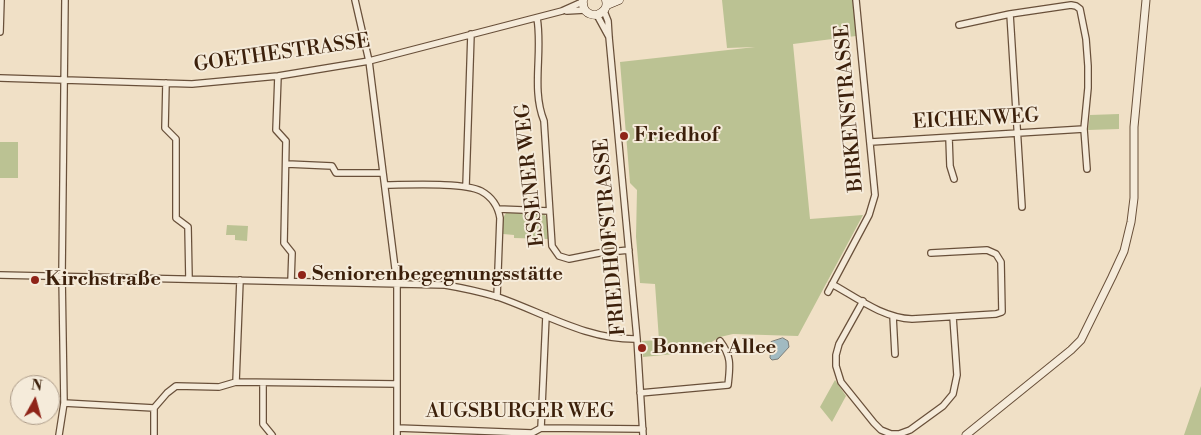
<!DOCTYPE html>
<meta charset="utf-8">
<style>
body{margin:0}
#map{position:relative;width:1201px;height:435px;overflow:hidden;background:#f0e0c6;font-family:"Libre Bodoni",serif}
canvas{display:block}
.north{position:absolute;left:10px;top:375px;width:50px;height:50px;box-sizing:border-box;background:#f5ebda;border:1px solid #ab9a87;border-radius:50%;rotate:7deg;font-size:14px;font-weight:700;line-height:20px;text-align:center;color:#3c200b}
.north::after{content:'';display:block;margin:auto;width:18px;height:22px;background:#8f2418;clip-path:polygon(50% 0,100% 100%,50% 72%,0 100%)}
</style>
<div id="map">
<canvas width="1201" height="435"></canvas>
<div class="north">N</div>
</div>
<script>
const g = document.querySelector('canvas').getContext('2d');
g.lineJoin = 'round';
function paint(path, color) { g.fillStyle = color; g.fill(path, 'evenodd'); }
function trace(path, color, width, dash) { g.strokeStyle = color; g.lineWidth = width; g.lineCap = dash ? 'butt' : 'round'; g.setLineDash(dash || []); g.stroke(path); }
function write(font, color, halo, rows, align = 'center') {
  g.font = font + ' "Libre Bodoni",serif'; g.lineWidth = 4; g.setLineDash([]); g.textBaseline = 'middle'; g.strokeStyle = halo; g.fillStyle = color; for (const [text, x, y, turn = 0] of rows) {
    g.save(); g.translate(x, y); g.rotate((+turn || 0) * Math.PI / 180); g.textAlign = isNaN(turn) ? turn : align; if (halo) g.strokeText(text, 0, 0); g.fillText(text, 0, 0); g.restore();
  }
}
const green = new Path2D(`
 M722 0H853L856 36 793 44 810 219 863 215 798 336 733 334 720 337 695 352 643 357 642 341 659 340 655 284 640 283 636 237 637 190 630 183 620 62 755 47 727 48Z
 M1119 114V129L1088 130 1090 115Z
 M0 142H18V178H0Z
 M506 213 544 214 547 218 548 239 514 238V235L503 234V218Z
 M227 225 248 226 247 241 235 240V235H226Z
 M835 380 846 396 832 422 820 407Z
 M1201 385V435H1184L1201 386Z`);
const water = new Path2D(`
 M783 338 788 341 789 347 778 359 772 360 770 358 771 342Z`);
const minor = new Path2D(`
 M355 0 369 61 397 284V435
 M567 11 585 10
 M604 11 608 21 609 37 637 339 643 435
 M1010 14 1022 207
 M597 15 609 37
 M537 18C543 52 531 89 544 121L552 246 559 256 569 259 599 253 629 250
 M959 25 1010 14 1071 5 1076 6 1080 9 1086 39 1088 66V88L1084 129 1087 169
 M0 32 1 0
 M278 76 276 130 286 141 284 243 292 253 291 281
 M0 78 192 84 278 76 369 61 562 11 582 2
 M166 83 165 128 176 139V218L188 227 189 279
 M949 138 950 166 954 179
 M871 142 1084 129
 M287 164 332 166 336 173H383
 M385 185C406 185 464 182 481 191 492 197 498 206 500 218L497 297
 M466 186 471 34
 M498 209 549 211
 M0 275 445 285C463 288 481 292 498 297 544 313 587 340 637 339
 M832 284C857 298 883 318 912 319L996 314 1002 312 1001 262 996 254 987 250 931 253
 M828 292 869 215 875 195 856 0
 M863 301 839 344 836 355V366L841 382 874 423 881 430 891 434H899L910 430 943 406 953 394 957 375 953 317
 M893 316 895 354
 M236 382 240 280
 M263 383V424L272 435
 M640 393 728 385C730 366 732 357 720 341
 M64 403 154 408 167 393 176 386 219 387 236 382 397 384
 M397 428 532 433 541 428 643 429
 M541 428 546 316
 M59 435 64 403 62 275 65 0
 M154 435V408`);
const tertiary = new Path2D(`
 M966 435 1071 350 1081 340 1112 277 1124 251 1131 222 1134 198V127L1146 0`);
const secondary = new Path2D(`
 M583 0C582 10 587 15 597 15 604 12 608 8 606 0
 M607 5 619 0`);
const markers = [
 [624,136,5,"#8f2418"],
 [302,275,5,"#8f2418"],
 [35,280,5,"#8f2418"],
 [642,348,5,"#8f2418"]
];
const streetNames = [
 ["GOETHESTRASSE",282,54,-8],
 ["BIRKENSTRASSE",850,108,-95],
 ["EICHENWEG",976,120,-3],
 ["ESSENER WEG",531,175,-96],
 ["FRIEDHOFSTRASSE",611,237,-95],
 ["AUGSBURGER WEG",520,412]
];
const poiNames = [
 ["Friedhof",634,136],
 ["Seniorenbegegnungsstätte",312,275],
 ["Kirchstraße",45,280],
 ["Bonner Allee",652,348]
];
paint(green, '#bbc293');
paint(water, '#a1bac1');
trace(water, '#797c78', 1);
trace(minor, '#69503a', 8);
trace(tertiary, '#69503a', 9);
trace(secondary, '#3c200b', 9);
trace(minor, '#f5ebda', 5.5);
trace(tertiary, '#f5ebda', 7);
trace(secondary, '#f5ebda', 8);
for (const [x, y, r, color] of markers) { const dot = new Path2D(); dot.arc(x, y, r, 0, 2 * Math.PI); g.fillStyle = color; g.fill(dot); trace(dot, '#f5ebda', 2); }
write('20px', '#3c200b', '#f5ebda', streetNames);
write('bold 20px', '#3c200b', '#f5ebda', poiNames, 'left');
</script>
